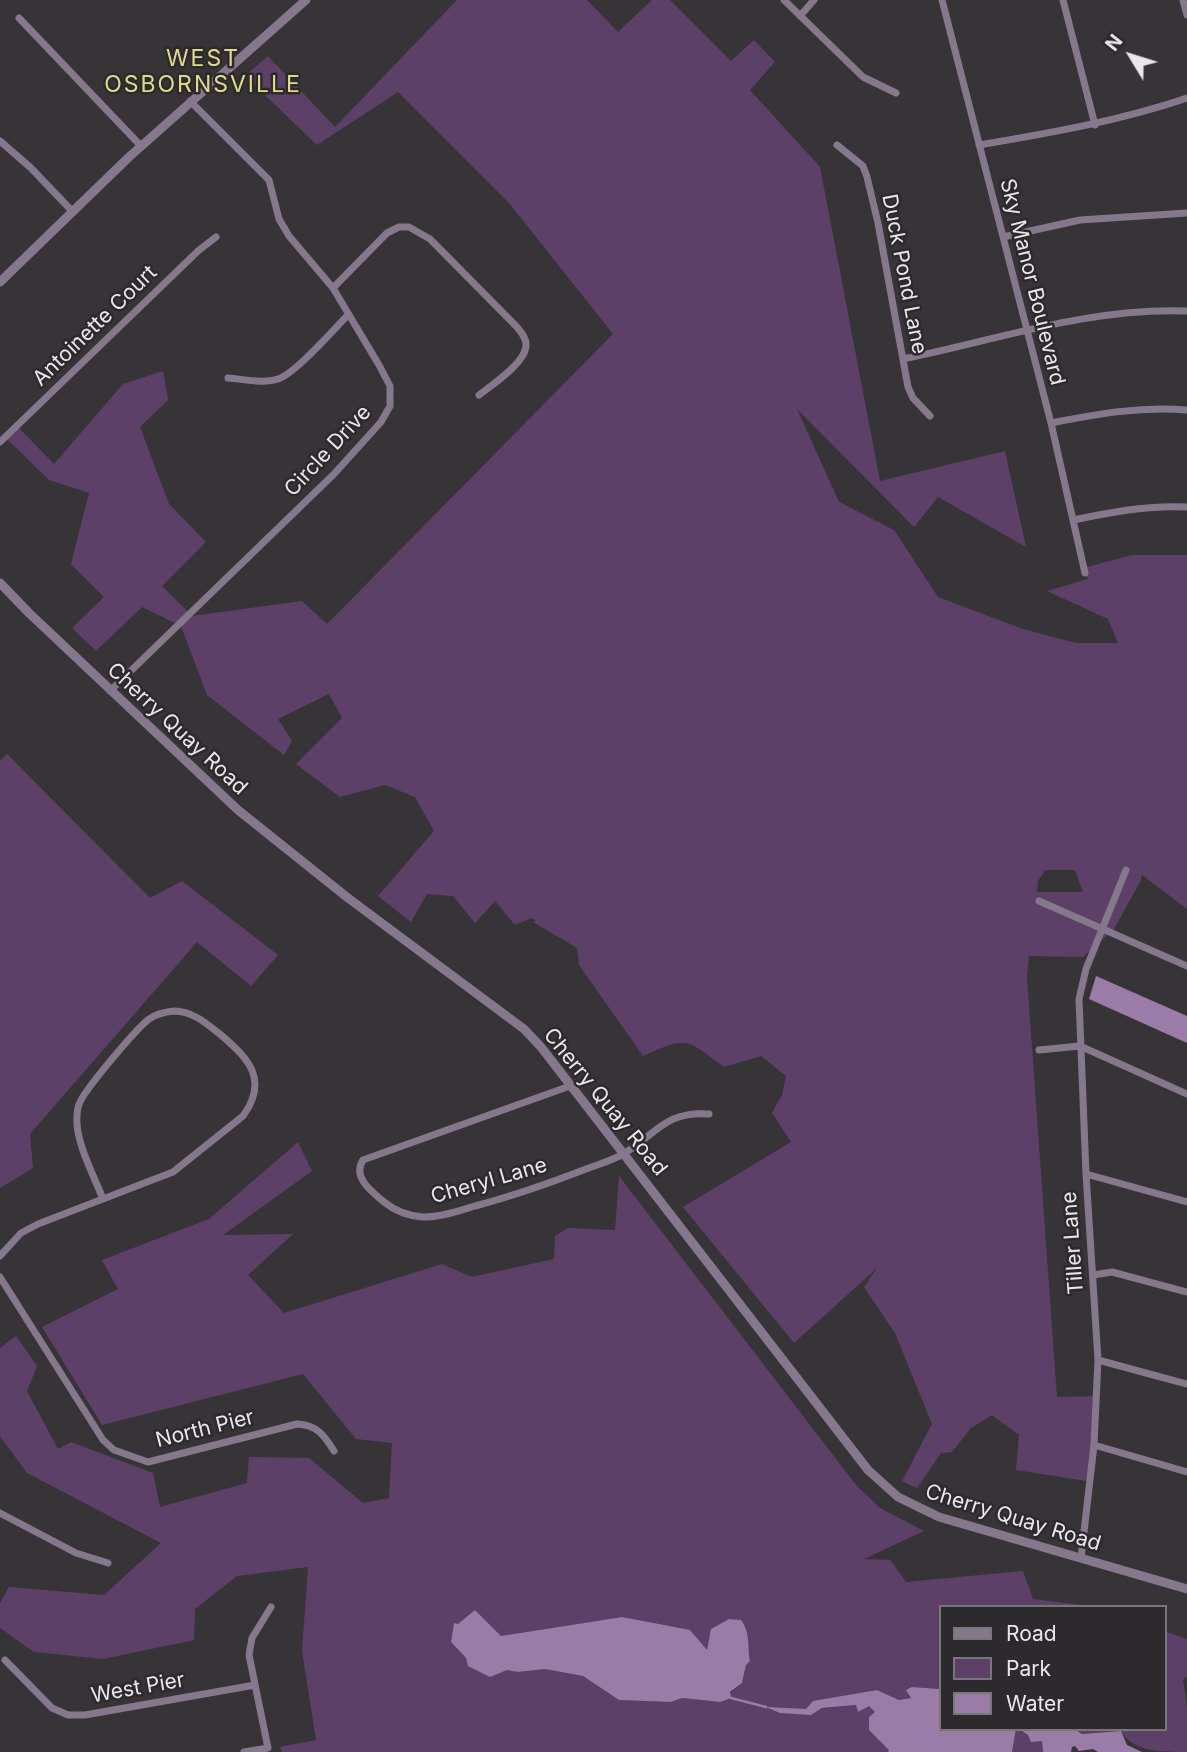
<!DOCTYPE html>
<style>
body{margin:0}
#map{position:relative;width:1187px;height:1752px;overflow:hidden;background:#373438;font-family:Inter,sans-serif}
canvas{display:block}
.legend{position:absolute;left:939px;top:1605px;width:228px;height:126px;box-sizing:border-box;background:#2d2a2e;border:2px solid #787679;margin:0;padding:9px 12px;list-style:none;font-size:21px;color:#e9e7ea}
.legend li{display:flex;align-items:center;gap:14px;height:35px}
.legend b{width:35px;border:2px solid #787679}
.north{position:absolute;left:1096px;top:21px;width:70px;height:70px;-webkit-text-stroke:5px #2d2a2e;paint-order:stroke;rotate:308deg;font-size:19px;font-weight:700;line-height:28px;text-align:center;color:#e9e7ea}
.north::after{content:'';display:block;margin:auto;width:24px;height:32px;background:#e9e7ea;clip-path:polygon(50% 0,100% 100%,50% 72%,0 100%)}
</style>
<div id="map">
<canvas width="1187" height="1752"></canvas>
<ul class="legend">
<li><b style="height:9px;background:#86788c"></b>Road</li>
<li><b style="height:19px;background:#5d4068"></b>Park</li>
<li><b style="height:19px;background:#9b7ba8"></b>Water</li>
</ul>
<div class="north">N</div>
</div>
<script>
const g = document.querySelector('canvas').getContext('2d');
g.lineJoin = 'round';
function paint(path, color) { g.fillStyle = color; g.fill(path, 'evenodd'); }
function trace(path, color, width, dash) { g.strokeStyle = color; g.lineWidth = width; g.lineCap = dash ? 'butt' : 'round'; g.setLineDash(dash || []); g.stroke(path); }
function write(font, color, halo, rows, align = 'center') {
  g.font = font + ' Inter,sans-serif'; g.lineWidth = 5; g.setLineDash([]); g.textBaseline = 'middle'; g.strokeStyle = halo; g.fillStyle = color; for (const [text, x, y, turn = 0] of rows) {
    g.save(); g.translate(x, y); g.rotate((+turn || 0) * Math.PI / 180); g.textAlign = isNaN(turn) ? turn : align; if (halo) g.strokeText(text, 0, 0); g.fillText(text, 0, 0); g.restore();
  }
}
const green = new Path2D(`
 M457 0H587L618 32 652 0H670L731 61 754 40 775 62 750 90 820 167 880 481 1005 451 1026 547 938 497 914 527 797 409 839 502 894 530 938 597 1023 629 1076 643H1118L1108 619 1047 591 1088 579 1085 573 1087 567 1132 555H1187V909L1142 875 1140 882 1114 929 1083 957 1029 956 1027 977 1057 1397 1099 1396 1093 1482 1016 1470 1019 1435 992 1415 971 1428 952 1452 941 1453 917 1488 902 1481 932 1424 895 1333 864 1287 877 1268 794 1343 683 1207 791 1142 772 1113 782 1095 786 1076 761 1056 724 1067C686 1039 689 1035 643 1056L579 965 577 948 533 922 535 920 532 918 515 925 495 901 475 923 453 896 427 894 411 922 378 896 434 831 415 797 385 785 340 797 296 764 342 718 329 694 278 719 292 741 284 755 207 695 181 626 142 607 96 651 72 628 104 597 71 564 89 493 49 480 5 437 17 426 54 464 123 384 163 371 168 400 140 427 169 504 206 542 162 586 192 616 302 601 327 624 613 334 509 203 398 92 317 145 245 76 268 56 335 127ZM1045 870H1075L1083 892H1037L1038 881Z
 M7 754 150 898 182 881 278 955 251 986 197 942 30 1134 33 1168 0 1188V761Z
 M298 1142 312 1171 223 1235 293 1234 248 1275 284 1313 442 1264 472 1277 554 1259 555 1236 568 1228 615 1230 619 1176 856 1485 880 1508 924 1531 864 1559 890 1560 906 1582 1023 1571 1033 1599 1097 1607H940V1689L912 1687V1698L899 1700 877 1690 807 1709 780 1713 856 1705 869 1706 876 1712 869 1730 890 1750 888 1752H282L280 1747 316 1740 302 1651 308 1567 237 1576 195 1609 194 1640 103 1659 34 1652 0 1628V1603L9 1587 104 1595 161 1543 27 1473 0 1436V1348L16 1336 37 1366 27 1391 58 1449 71 1442 153 1473 160 1507 247 1483 249 1457 309 1458 363 1503 389 1498 392 1443 356 1439 303 1374 102 1425 42 1327 118 1289 102 1260 209 1219ZM475 1610 501 1636 622 1617 707 1651 711 1629 729 1619 741 1620 750 1661 746 1665 742 1683 720 1702 682 1698 671 1702 619 1700 583 1676 545 1669 518 1672 507 1670 466 1658 451 1642 454 1623 458 1625Z
 M1164 1631 1187 1639V1676L1183 1680 1187 1706V1752C1159 1752 1135 1752 1120 1731L1081 1734 1074 1729H1164Z
 M1016 1729 1042 1741 1043 1752H1012Z`);
const water = new Path2D(`
 M1096 976 1187 1016V1043L1089 999Z
 M475 1610 501 1636 622 1617 690 1630 707 1650 711 1629 729 1619 741 1620C751 1634 747 1646 750 1661L746 1665 742 1683 730 1692 731 1698 720 1702 682 1698 671 1702 619 1700 583 1676 545 1669 518 1672 507 1670 490 1677 468 1666 466 1658 451 1642 454 1623 458 1624Z
 M912 1687 940 1689V1729H1016L1012 1752H888L889 1750 869 1730V1717L875 1712 869 1706 858 1712 856 1705 822 1708 811 1715 780 1713 766 1707 806 1709 813 1701 877 1690 899 1700 911 1698 906 1690Z
 M1019 1729H1074L1082 1734 1121 1731 1127 1745 1142 1752H1098L1093 1749 1079 1751 1075 1746 1072 1747 1071 1752H1043L1042 1741 1031 1742 1028 1735Z`);
const stream = new Path2D(`
 M731 1698 766 1707`);
const minor = new Path2D(`
 M784 0 863 77 896 93
 M942 0 1051 423 1085 573
 M1063 0 1095 125
 M1183 0 1187 15
 M800 16 814 0
 M19 18 141 146
 M0 141 31 168 73 212
 M837 145 863 166 867 177 878 223 908 387 913 398 930 416
 M979 145C1050 133 1119 121 1187 98
 M1003 237 1080 220 1187 213
 M333 288 387 233 399 227H409L430 239 516 326C520 331 527 338 526 346 525 363 492 385 479 395
 M903 359C997 340 1090 307 1187 311
 M228 378C243 379 263 384 278 379 296 373 333 330 348 315
 M1051 423C1097 414 1140 406 1187 410
 M0 442 198 251 216 237
 M1073 520C1112 512 1148 505 1187 507
 M110 691 334 474 381 422 390 406V386L379 365 333 288 289 236 279 219 269 180 190 101
 M1039 901 1187 966
 M1039 1050 1080 1046 1187 1094
 M570 1086 363 1160C352 1177 371 1191 384 1202 395 1211 409 1216 423 1217 441 1217 458 1211 475 1206 513 1196 550 1183 586 1169 599 1164 614 1160 625 1153 658 1132 666 1111 709 1114
 M1086 1174 1187 1202
 M0 1256 21 1233 38 1224 173 1172 243 1116C269 1080 249 1059 221 1035 207 1024 193 1011 174 1011 165 1012 156 1014 149 1019 136 1029 87 1087 80 1102 78 1106 77 1112 77 1117 75 1141 94 1176 103 1199
 M1093 1275 1112 1272 1187 1292
 M0 1277 103 1440 114 1450 148 1462 297 1424C317 1425 324 1435 334 1451
 M1098 1360 1187 1384
 M1094 1445 1187 1472
 M0 1513 76 1553 108 1563
 M1081 1558 1094 1445 1098 1360 1086 1174 1079 999 1086 969 1126 870
 M5 1660 52 1708 68 1715H85L255 1685
 M244 1752 268 1748 249 1655 252 1638 271 1607`);
const tertiary = new Path2D(`
 M0 282 129 157 306 0
 M0 583 29 613 238 810 348 898 524 1029 541 1047 868 1470 898 1497 939 1517 1187 1589`);
const streetNames = [
 ["Duck Pond Lane",904,274,79],
 ["Sky Manor Boulevard",1032,282,76],
 ["Antoinette Court",95,326,-44],
 ["Circle Drive",328,451,-47],
 ["Cherry Quay Road",177,729,43],
 ["Cherry Quay Road",605,1102,51],
 ["Cheryl Lane",489,1181,-16],
 ["Tiller Lane",1073,1243,-94],
 ["North Pier",205,1429,-14],
 ["Cherry Quay Road",1013,1518,17],
 ["West Pier",138,1688,-10]
];
const neighbourhoodNames = [
 ["WEST",203,59],
 ["OSBORNSVILLE",203,85]
];
paint(green, '#5d4068');
paint(water, '#9b7ba8');
trace(stream, '#9b7ba8', 2.5);
trace(minor, '#86788c', 7);
trace(tertiary, '#86788c', 9);
write('21px', '#e9e7ea', '#2d2a2e', streetNames);
g.letterSpacing = '2px';
write('23px', '#deda8c', '#2d2a2e', neighbourhoodNames);
g.letterSpacing = '0px';
</script>
